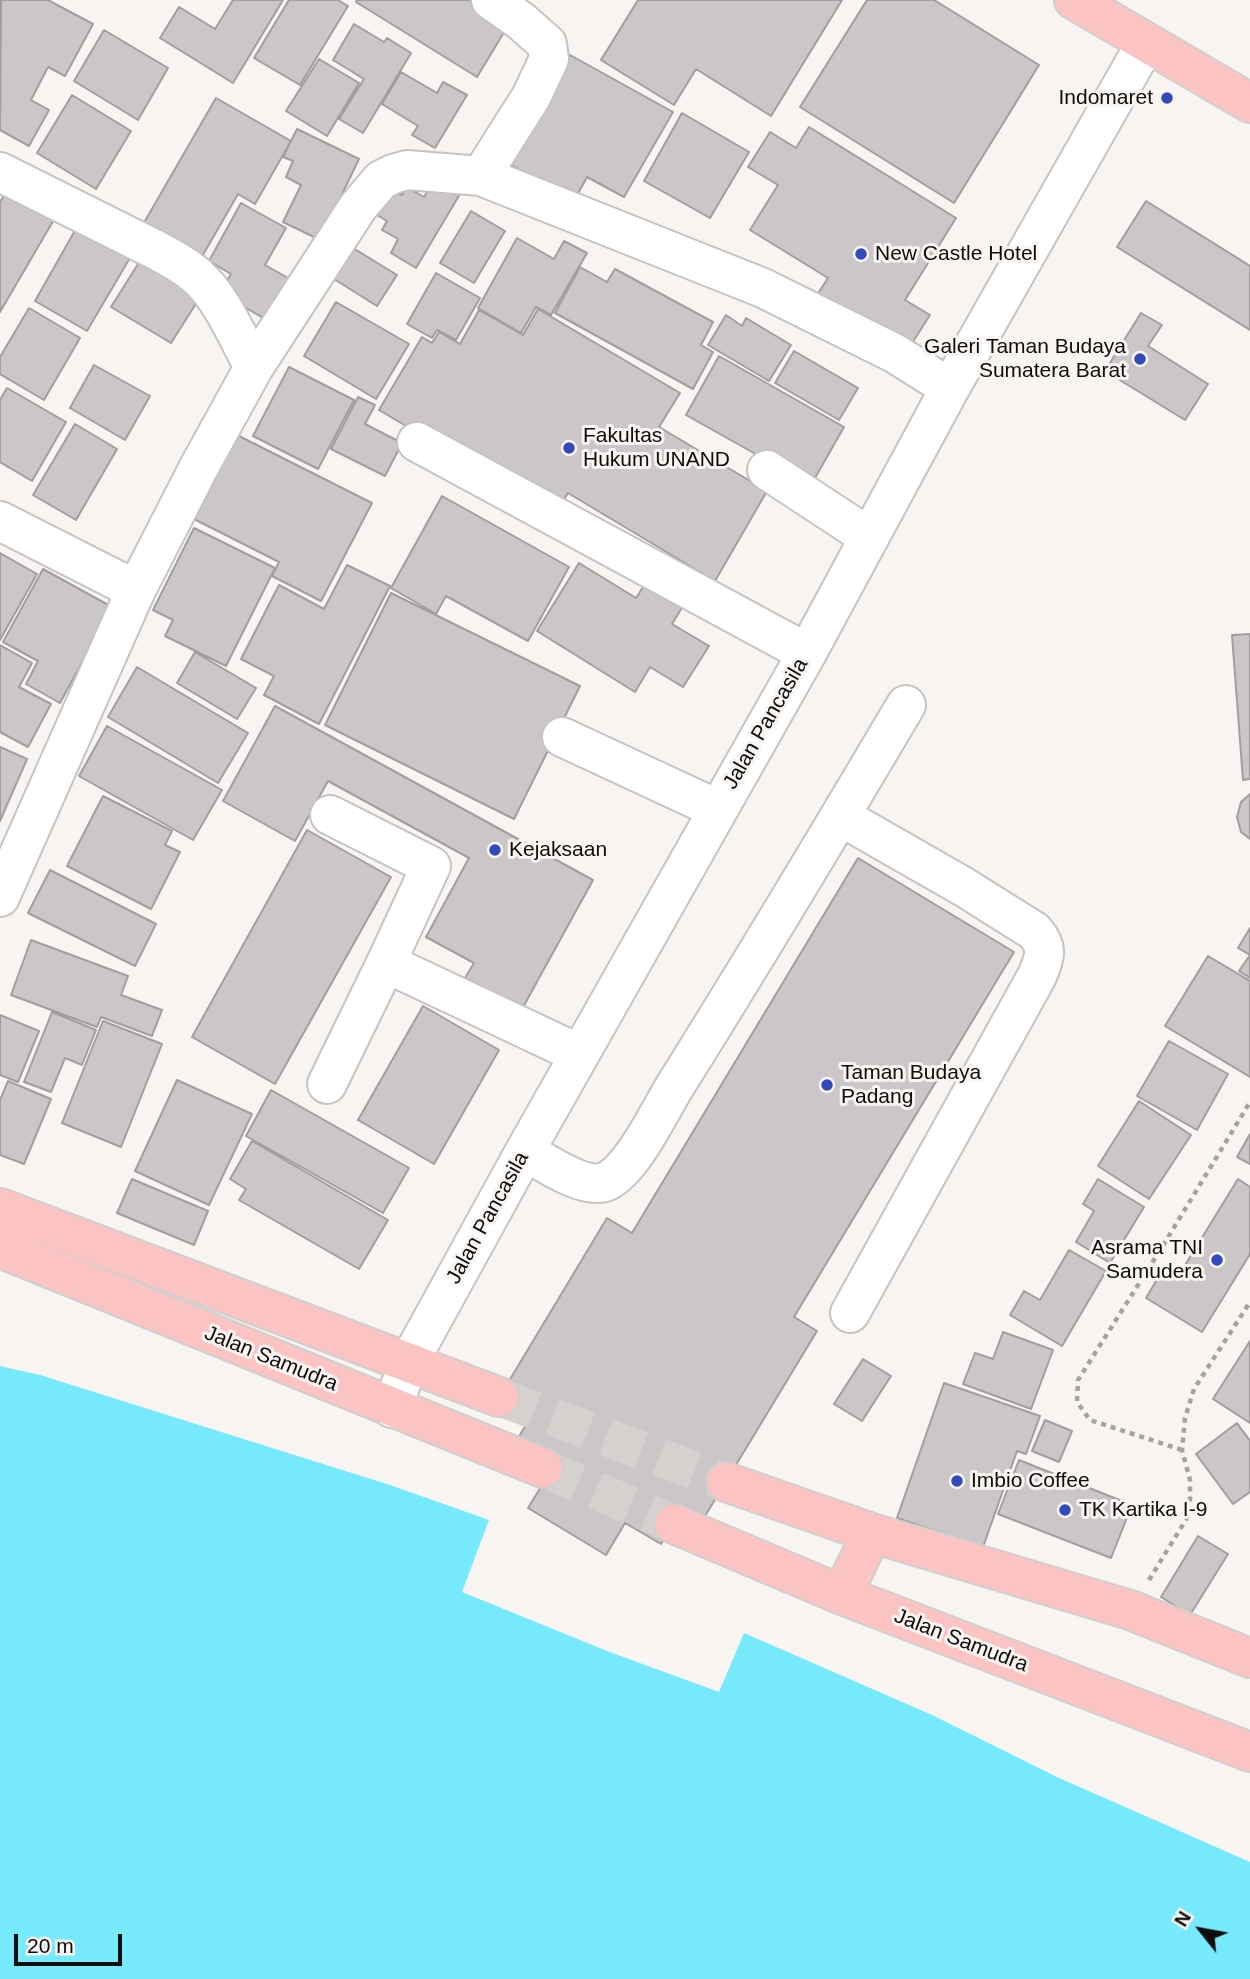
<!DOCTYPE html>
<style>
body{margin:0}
#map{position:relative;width:1250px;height:1979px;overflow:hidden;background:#f8f4f1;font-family:Helvetica,sans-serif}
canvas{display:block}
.north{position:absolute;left:1166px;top:1895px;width:70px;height:70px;-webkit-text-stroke:5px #f8f4f1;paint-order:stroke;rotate:301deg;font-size:19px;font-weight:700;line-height:28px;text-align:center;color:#0e0d0c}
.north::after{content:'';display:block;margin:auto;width:24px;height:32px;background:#0e0d0c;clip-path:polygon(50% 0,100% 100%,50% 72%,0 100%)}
.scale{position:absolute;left:14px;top:1934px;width:108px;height:32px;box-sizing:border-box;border:4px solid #0e0d0c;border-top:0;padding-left:9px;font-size:21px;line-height:24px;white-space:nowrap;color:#0e0d0c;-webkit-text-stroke:5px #f8f4f1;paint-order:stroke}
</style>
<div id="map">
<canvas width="1250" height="1979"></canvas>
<div class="north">N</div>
<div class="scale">20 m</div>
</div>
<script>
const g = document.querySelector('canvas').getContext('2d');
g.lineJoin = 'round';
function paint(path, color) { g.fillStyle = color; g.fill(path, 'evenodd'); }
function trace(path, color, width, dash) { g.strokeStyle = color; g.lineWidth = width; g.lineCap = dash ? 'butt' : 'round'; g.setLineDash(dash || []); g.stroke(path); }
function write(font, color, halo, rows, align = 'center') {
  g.font = font + ' Helvetica,sans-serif'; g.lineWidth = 6; g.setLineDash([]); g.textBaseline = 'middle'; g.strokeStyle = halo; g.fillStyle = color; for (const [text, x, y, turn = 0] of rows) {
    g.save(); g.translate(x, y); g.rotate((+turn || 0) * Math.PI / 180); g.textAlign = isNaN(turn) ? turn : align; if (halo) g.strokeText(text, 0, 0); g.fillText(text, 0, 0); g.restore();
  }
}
const water = new Path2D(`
 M0 1366 40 1375 393 1486 489 1520 462 1592 607 1651 719 1692 744 1633 932 1715 1057 1777 1250 1862V1979H0Z`);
const building = new Path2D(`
 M1 0H48L93 24 65 76 48 67 31 100 49 110 29 146 0 130Z
 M233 0H283L233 83 160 38 179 7 215 29Z
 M289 0H338L348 6 300 85 254 58Z
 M357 0H469L509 24 477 77 356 2Z
 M638 0H842L771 116 696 69 674 105 601 60Z
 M867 0H934L1039 65 954 203 800 107Z
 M354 24 384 42 387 38 411 53 363 133 339 119 364 79 333 60Z
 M104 30 168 68 138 120 74 81Z
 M570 55 673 112 624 197 587 177 574 201 508 163Z
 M319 59 359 83 327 136 286 111Z
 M401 72 437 93 443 82 467 95 435 148 412 135 418 126 382 104Z
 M72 95 131 131 96 189 37 153Z
 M216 98 291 141 255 204 238 194 196 267 138 233Z
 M682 113 749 152 710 218 644 181Z
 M809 127 956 218 905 300 930 315 907 351 817 295 828 278 750 230 778 185 748 167 770 132 796 148Z
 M297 129 359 159 320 240 283 222 301 185 286 177 293 161 283 157Z
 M435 179 460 194 416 268 391 253 398 239 382 230 387 221 372 212 387 187 402 195 407 187 424 197Z
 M11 183 59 211 0 312V202Z
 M1146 201 1250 266V330L1117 247Z
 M241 203 286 228 265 265 295 282 272 323 220 293 231 274 209 261Z
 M471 211 505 231 474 283 440 263Z
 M81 220 134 251 87 331 35 301Z
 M517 238 554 259 564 241 587 253 551 315 536 307 521 333 478 308Z
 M353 248 397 275 377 306 334 279Z
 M145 253 204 291 171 343 111 307Z
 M580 267 607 282 615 269 713 322 701 345 713 352 693 389 555 313Z
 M436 273 480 298 456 340 437 330 432 338 407 324Z
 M336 302 409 344 376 399 304 356Z
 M29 308 80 338 44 400 0 374V357Z
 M538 309 680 393 659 427 767 491 715 581 568 493 562 502 508 469 501 482 379 410 422 337 432 343 439 332 460 344 479 310 523 335Z
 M1141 313 1162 325 1148 346 1208 384 1185 420 1105 371Z
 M726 315 742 326 746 318 791 345 769 381 708 345Z
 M794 351 858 388 839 420 775 383Z
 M719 356 844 427 811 485 686 415Z
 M94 365 150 396 125 440 70 408Z
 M289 367 354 400 318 469 253 436Z
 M7 388 66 422 32 481 0 462V400Z
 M358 397 375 405 365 424 402 443 385 476 331 449Z
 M75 424 117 449 76 520 33 495Z
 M233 433 372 503 321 601 272 576 279 562 190 517Z
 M442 496 569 567 528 641 446 596 436 614 391 588Z
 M194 528 275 568 226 666 165 636 173 620 153 610Z
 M0 553 37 574 0 640Z
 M579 563 636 598 652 573 689 596 672 624 709 646 683 687 650 667 635 692 537 631Z
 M347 565 390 586 319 724 264 695 274 676 241 659 279 585 324 609Z
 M43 569 112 607 60 703 26 684 38 661 3 642Z
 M391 593 580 686 514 819 325 725Z
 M1250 634V779L1243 780 1232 635Z
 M0 645 32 663 19 687 51 704 28 747 0 732Z
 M195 652 256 688 237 719 177 683Z
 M137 667 248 733 218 783 108 717Z
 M275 706 593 880 522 1009 465 978 474 963 426 937 469 858 328 781 295 841 223 801Z
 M107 726 222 790 193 840 79 776Z
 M0 747 27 759 0 821Z
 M1250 794V839L1241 832 1237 817 1241 802Z
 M103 796 172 831 165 845 180 852 151 909 67 866Z
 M307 830 391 877 275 1084 192 1037Z
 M858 858 1014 952 794 1317 817 1331 702 1521 682 1509 661 1544 625 1523 606 1555 528 1508 550 1472 512 1448 529 1420 497 1401 607 1218 632 1233Z
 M50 870 156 924 135 966 28 913Z
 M1250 928V978L1239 971 1250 955 1238 948Z
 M31 940 128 976 121 995 162 1010 152 1036 101 1017 97 1027 11 995Z
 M1208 956 1250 981V1077L1165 1026Z
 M423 1006 499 1050 434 1164 358 1120Z
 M52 1012 96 1030 82 1065 65 1058 51 1092 24 1082Z
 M0 1015 39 1031 18 1082 0 1075Z
 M103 1021 162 1044 121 1147 62 1123Z
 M1169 1041 1228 1074 1197 1130 1137 1096Z
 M177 1080 252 1114 209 1205 135 1171Z
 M8 1081 51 1099 24 1164 0 1155V1100Z
 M271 1090 409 1168 383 1213 246 1136Z
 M1139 1101 1191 1135 1149 1199 1098 1166Z
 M1250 1134V1164L1237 1157Z
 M252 1141 388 1220 359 1269 239 1200 246 1189 230 1179Z
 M132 1179 208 1211 194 1245 117 1213Z
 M1098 1179 1144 1207 1110 1263 1076 1242 1094 1211 1083 1204Z
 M1238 1179 1250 1187V1254L1202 1332 1146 1298 1165 1266 1179 1275Z
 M1069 1250 1106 1271 1062 1346 1010 1315 1024 1291 1040 1300Z
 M1003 1332 1053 1350 1031 1409 963 1384 975 1353 993 1359Z
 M1250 1341V1423L1213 1399Z
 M863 1359 891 1376 862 1421 834 1404Z
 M944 1383 1040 1416 1026 1454 1017 1451 983 1547 897 1518Z
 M1045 1420 1072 1431 1059 1462 1032 1451Z
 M1237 1423 1250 1441V1492L1233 1504 1196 1454Z
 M1019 1460 1132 1505 1111 1558 998 1514Z
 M1198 1536 1228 1554 1190 1615 1161 1597Z`);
const majorTunnel = new Path2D(`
 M499 1397 726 1482
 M543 1468 674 1524`);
const path = new Path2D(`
 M1182 1450 1090 1420 1077 1402 1078 1380 1164 1244 1250 1102
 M1149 1580 1190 1513V1480L1182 1450 1185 1418 1194 1389 1250 1302`);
const minor = new Path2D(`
 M0 172 156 250C171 258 186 266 198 277 221 297 239 340 254 367
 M481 176 531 97 549 59 547 44 521 21 491 0
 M417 442 807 653
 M767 470 869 537
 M0 521 136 590
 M562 737 717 809
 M330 815 431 866 386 963 579 1054
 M840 816 964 887 1034 931C1049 948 1045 956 1037 976L850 1313
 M0 897 136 590 199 467 254 367 358 207 381 180 393 174 407 170 481 176 763 288 894 353 950 388
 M327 1084 386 963
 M525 1151C544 1162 586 1191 607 1181 635 1167 662 1105 680 1078 757 955 832 830 906 705
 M392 1408 409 1362 525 1151 807 653 950 388 1146 43`);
const major = new Path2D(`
 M1074 0 1250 103
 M0 1208 499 1397
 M0 1248 543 1468
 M726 1482 872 1533 1130 1610 1250 1658
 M674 1524 842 1595 1250 1752
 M842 1595 872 1533`);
const markers = [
 [1167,98,7,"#3449ba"],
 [861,254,7,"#3449ba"],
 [1140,359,7,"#3449ba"],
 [569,448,7,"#3449ba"],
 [495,850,7,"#3449ba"],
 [827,1085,7,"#3449ba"],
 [1217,1260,7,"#3449ba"],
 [957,1481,7,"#3449ba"],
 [1065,1510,7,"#3449ba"]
];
const poiNames = [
 ["Indomaret",1153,98,"right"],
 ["New Castle Hotel",875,254],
 ["Galeri Taman Budaya",1126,347,"right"],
 ["Sumatera Barat",1126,371,"right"],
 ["Fakultas",583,436],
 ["Hukum UNAND",583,460],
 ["Kejaksaan",509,850],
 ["Taman Budaya",841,1073],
 ["Padang",841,1097],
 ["Asrama TNI",1203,1248,"right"],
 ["Samudera",1203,1272,"right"],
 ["Imbio Coffee",971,1481],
 ["TK Kartika I-9",1079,1510]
];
const streetNames = [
 ["Jalan Pancasila",766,724,-60],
 ["Jalan Pancasila",488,1218,-61],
 ["Jalan Samudra",271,1359,22],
 ["Jalan Samudra",961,1641,21]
];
paint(water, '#77e9fc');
paint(building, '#cbc7c9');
trace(building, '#a29ea0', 2);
trace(majorTunnel, '#d5d1cf', 38, [38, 19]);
trace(minor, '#c6c3c0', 42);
trace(major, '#cfcfce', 42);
trace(path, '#a5a2a0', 4.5, [5, 5]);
trace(minor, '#fff', 38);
trace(major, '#fcc3c3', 38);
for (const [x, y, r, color] of markers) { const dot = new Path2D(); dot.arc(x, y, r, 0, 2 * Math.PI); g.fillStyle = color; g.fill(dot); trace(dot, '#f8f4f1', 2.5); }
write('21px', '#0e0d0c', '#f8f4f1', poiNames, 'left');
write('21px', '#0e0d0c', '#f8f4f1', streetNames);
</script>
